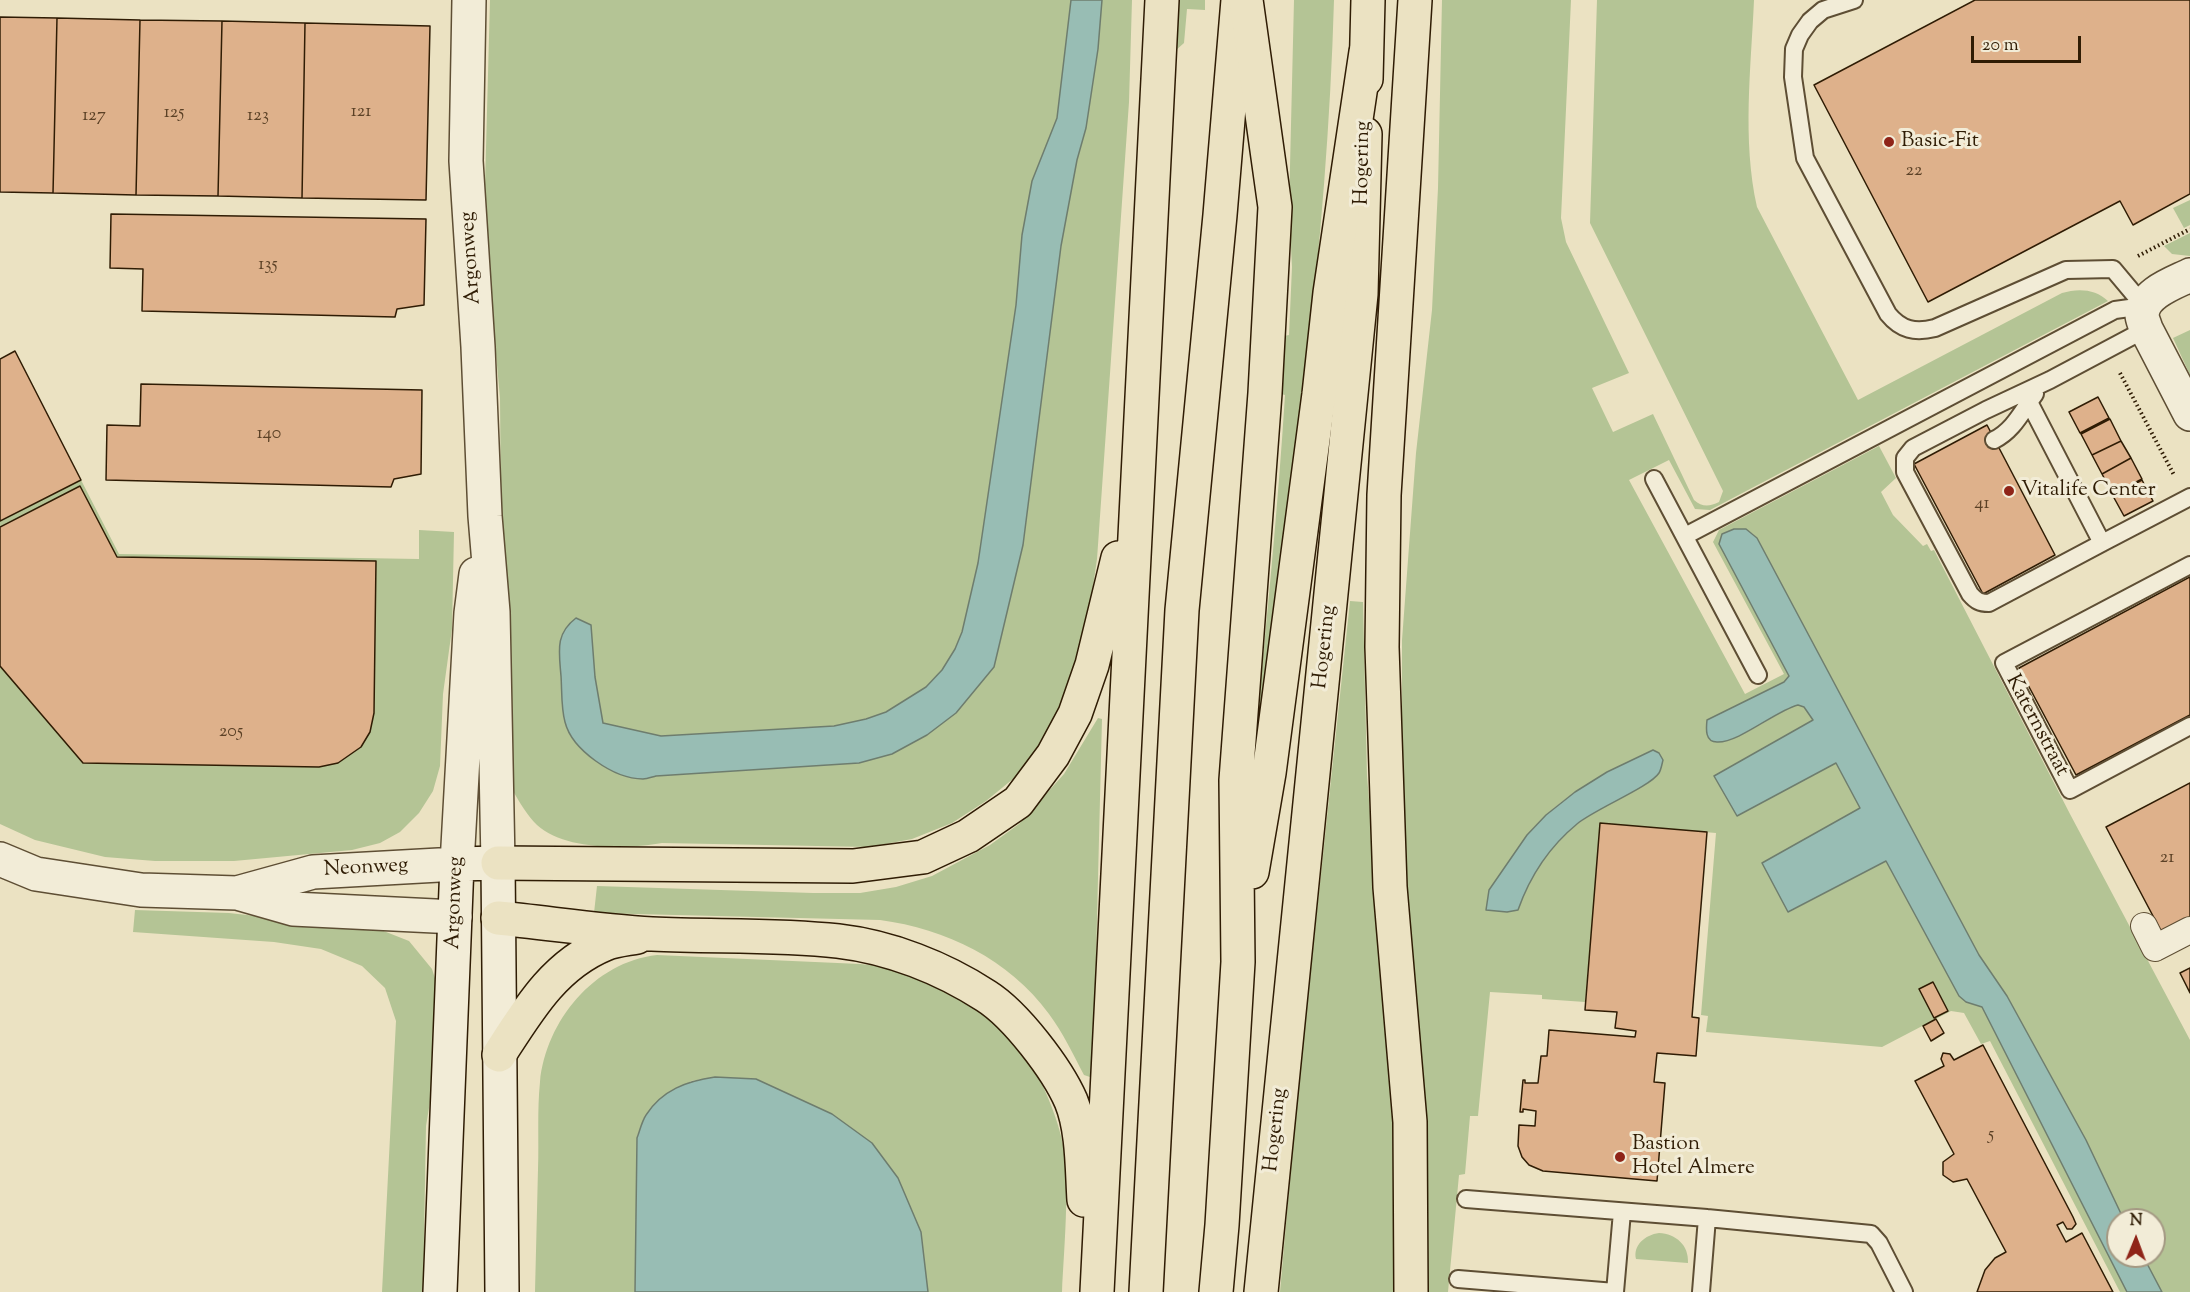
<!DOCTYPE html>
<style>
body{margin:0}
#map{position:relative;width:2190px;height:1292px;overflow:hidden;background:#ebe2c2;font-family:"Sorts Mill Goudy",serif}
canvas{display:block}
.north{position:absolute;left:2106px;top:1208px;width:60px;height:60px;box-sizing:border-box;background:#f2ecd7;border:2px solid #a49983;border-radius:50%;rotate:1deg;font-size:16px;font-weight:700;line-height:24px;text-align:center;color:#2f1c04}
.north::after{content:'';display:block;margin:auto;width:21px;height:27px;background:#8f2418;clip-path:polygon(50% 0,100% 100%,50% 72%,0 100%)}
.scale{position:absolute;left:1971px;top:36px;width:110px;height:27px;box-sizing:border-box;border:3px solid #2f1c04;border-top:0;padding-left:8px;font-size:18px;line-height:21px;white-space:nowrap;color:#2f1c04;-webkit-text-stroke:4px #f2ecd7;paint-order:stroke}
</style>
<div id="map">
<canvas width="2190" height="1292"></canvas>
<div class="north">N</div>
<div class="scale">20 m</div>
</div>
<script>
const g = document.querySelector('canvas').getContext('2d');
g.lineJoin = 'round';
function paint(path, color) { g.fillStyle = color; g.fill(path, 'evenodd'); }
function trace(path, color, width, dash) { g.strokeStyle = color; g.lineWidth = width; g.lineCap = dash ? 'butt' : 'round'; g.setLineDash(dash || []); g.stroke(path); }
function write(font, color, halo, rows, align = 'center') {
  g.font = font + ' "Sorts Mill Goudy",serif'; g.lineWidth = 6; g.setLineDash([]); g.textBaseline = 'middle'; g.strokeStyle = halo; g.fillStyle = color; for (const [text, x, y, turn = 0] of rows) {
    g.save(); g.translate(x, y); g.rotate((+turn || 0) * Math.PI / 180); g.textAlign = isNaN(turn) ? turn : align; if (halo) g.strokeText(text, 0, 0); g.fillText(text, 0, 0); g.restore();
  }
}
const green = new Path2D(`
 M490 0H1071L1057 118 1032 181 1022 235 1016 305 978 563 962 632 955 649 942 670 926 687 886 712 866 719 834 726 661 736 603 724 595 677 565 722C580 756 618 783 656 776L859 763 892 754 927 735 994 667 1023 545 1061 246 1077 160 1086 128 1098 49 1102 0H1132L1129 102 1097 559 1086 635 1071 689 1049 734 1019 774 986 801 952 823 912 839 869 847 662 843C627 849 566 851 537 825 527 815 520 803 513 791L502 627 500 398 484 222Z
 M1176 0H1205V10L1187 9 1184 43 1175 51Z
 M1294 0H1334C1327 245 1293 488 1258 730L1256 729C1267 618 1278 506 1285 395L1281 394 1284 336 1289 335 1292 267 1289 208Z
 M1442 0H1571L1561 218 1566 242 1629 373 1592 388 1613 432 1653 414 1694 500C1702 507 1709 507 1719 502L1723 491 1590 223 1597 0H1754C1751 69 1742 139 1757 207L1858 400 2062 293C2078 288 2096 289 2108 301L1710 510 1695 509 1669 460 1629 480 1745 694 1784 674 1713 542 1719 530 1879 446 1896 478 1881 492 1893 515 1923 546 1927 544 1931 551 1934 550 2070 814 2190 1040V1292H2162L2143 1256H2154V1220H2124L2086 1140 2007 996 1979 955 1757 538C1747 526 1735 528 1722 534L1789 676 1784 682 1707 720 1711 740C1736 748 1773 712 1798 705L1804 707 1813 720 1715 776 1737 815 1836 763 1861 809 1789 912 1886 861 1959 995 1966 1002 1982 1007 2127 1292H2120L1990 1041 1981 1044 1964 1013 1951 1011 1882 1047 1706 1032 1708 1016 1701 1015 1716 833 1601 823 1585 1002 1542 999V995L1490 992 1478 1116H1470L1465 1174 1459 1175 1448 1292H1422L1402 766V640L1416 453 1432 310 1438 188ZM1644 754 1650 782C1582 817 1547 835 1518 910L1489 890C1504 872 1515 851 1529 833 1560 796 1602 775 1644 754Z
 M2190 200V225L2184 228 2173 208Z
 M2190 233V256L2172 254 2164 246Z
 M2190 330V375L2173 338Z
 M81 480 119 554 419 559V530L454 532 452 629 443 694 440 766 433 791 419 813 400 832 380 843 352 850 234 861H155L105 857 35 840 0 824V521Z
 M1350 601 1363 602 1367 776 1397 1128 1399 1292H1280L1297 1100Z
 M1098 718 1102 719 1093 1078 1084 1075C1073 1054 1063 1033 1049 1014 1009 959 946 929 880 920L594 913 597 886 813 893H860L896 887 932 876 990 845 1019 824 1064 774Z
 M135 910 229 913 381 930 409 941 432 969 440 994 441 1035 426 1126 423 1292H382L396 1021 385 988 362 966 321 949 274 942 133 932Z
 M657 955 860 964 887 967 940 984 1004 1029 1045 1082 1042 1084C1051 1104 1059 1124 1063 1145 1070 1188 1064 1248 1062 1292H928V1287L756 1079 715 1077 691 1081 645 1115 637 1137 635 1292H535C536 1251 537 1210 538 1169 539 1140 537 1111 540 1082 546 1021 594 962 657 955Z
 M1659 1233C1676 1234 1689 1245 1688 1263L1636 1259C1633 1245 1645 1235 1659 1233Z`);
const water = new Path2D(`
 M1071 0H1102L1098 49 1086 128 1077 160 1061 246 1023 545 994 667 956 713 927 735 892 754 859 763 656 776C652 777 647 779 643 779 614 779 572 750 565 722 561 708 562 690 561 676 559 651 555 634 576 618L591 625 595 677 603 723 661 736 834 726 866 719 886 712 926 687 942 670 955 649 962 632 978 563 1016 305 1022 235 1032 181 1057 118Z
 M1734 529H1746L1757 538 1979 955 2007 996 2086 1140 2124 1220H2118V1256H2143L2162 1292H2127L1982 1007 1966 1002 1959 996 1886 861 1788 912 1762 863 1860 808 1836 763 1737 816 1714 776 1813 720 1804 707 1798 705C1775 711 1739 743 1717 742 1705 742 1706 729 1707 720L1784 682 1789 676 1719 544 1722 534Z
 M1653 750 1659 753 1663 760C1662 764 1661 770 1659 773 1650 787 1595 809 1577 824 1549 847 1530 876 1518 910L1507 912 1486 910 1489 890 1527 835 1546 815 1575 792 1607 772Z
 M715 1077 756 1079 832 1114 872 1143 898 1178 921 1232 928 1292H635L637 1138C640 1130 642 1121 646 1115 662 1090 687 1081 715 1077Z`);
const building = new Path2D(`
 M1975 0H2190V194L2133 225 2120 201 1928 302 1814 85Z
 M0 17 57 18 53 193 0 192Z
 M57 18 140 20 136 195 53 193Z
 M140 20 222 21 218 196 136 195Z
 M222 21 305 23 302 198 218 196Z
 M305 23 430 26 426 200 302 198Z
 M111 214 426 219 424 305 397 309 395 317 142 311 143 269 110 268Z
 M15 351 81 480 0 521V359Z
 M141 384 422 390 421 474 394 479 391 487 106 480 107 425 140 426Z
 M2098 397 2109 418 2080 433 2069 412Z
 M2110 419 2121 441 2092 455 2081 434Z
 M1987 425 2055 555 1983 594 1914 464Z
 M2121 441 2131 458 2102 474 2092 455Z
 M2131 458 2142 479 2113 494 2102 474Z
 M2142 480 2153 501 2124 516 2113 496Z
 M80 486 117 557 376 561 374 713 370 732 361 747 338 763 319 767 83 763 0 666V527Z
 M2190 577V715L2076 775 2019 668Z
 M2190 783V918L2162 933 2106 827Z
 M1600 823 1707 832 1692 1017 1699 1018 1696 1056 1657 1053 1654 1082 1665 1083 1657 1181 1543 1171 1529 1165 1522 1157 1518 1146 1519 1125 1535 1126 1536 1111 1523 1109V1112H1520L1523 1080H1525V1083H1538L1541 1056H1547L1549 1030 1635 1037 1636 1031 1615 1028 1617 1012 1585 1010Z
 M2190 968V993L2180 973Z
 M1933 982 1948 1011 1934 1018 1919 989Z
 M1936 1019 1944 1033 1931 1041 1923 1026Z
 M1983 1045 2073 1217 2076 1224 2072 1229H2067L2063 1222 2057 1225 2066 1242 2082 1233 2113 1292H1977L1985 1270 1995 1258 2006 1252 1967 1179 1953 1182 1943 1175V1162L1954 1154 1915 1081 1944 1066 1941 1059 1943 1053 1950 1054 1954 1060Z`);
const path = new Path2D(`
 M2138 256 2190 229
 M2120 373 2174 475`);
const service = new Path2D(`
 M1854 0 1823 10 1810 21 1800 35 1794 49 1793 77 1805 158 1888 314C1901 330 1915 333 1935 328L2066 270 2113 269 2144 306
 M2029 402 2102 543 2190 497
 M1994 440C2014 430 2022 411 2035 394
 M1654 479 1758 675
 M1685 536 2115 310 2144 306
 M2102 543 1989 603C1980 603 1976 601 1970 594L1905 472V458L1913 448 1986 410 2050 380 2146 329
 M2190 565 2004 663 2070 790 2190 726
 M1466 1199 1707 1218 1871 1234 1879 1243 1904 1292
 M1458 1279 1615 1292
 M1615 1292 1622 1212
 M1701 1292 1707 1218`);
const pedestrian = new Path2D(`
 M2144 926 2155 948 2190 930`);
const minor = new Path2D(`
 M469 0 466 161 478 347 485 516 493 612 498 863
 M2190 275C2174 283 2143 293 2142 315 2142 319 2145 325 2146 329L2190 414
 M0 859 36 874 141 890 237 893 293 909 455 917
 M237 893 313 872 457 864 471 613 476 574`);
const secondary = new Path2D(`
 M440 1292 457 864 498 863 502 1292`);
const trunk = new Path2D(`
 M1366 79 1368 0
 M498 863 853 866 923 857 968 836 1018 802 1053 755 1075 714 1092 665 1118 558
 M498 918C549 923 600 931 652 934 713 937 776 934 838 941 890 947 943 968 986 996 1016 1015 1057 1069 1071 1101 1083 1130 1082 1170 1084 1200
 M499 1055C528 1010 554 965 605 944 615 940 627 939 637 937
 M1097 1292 1162 0
 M1146 1292 1182 610 1220 215 1238 0
 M1261 1292 1361 294 1365 134
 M1411 1292 1410 1122 1390 887 1382 647 1384 495 1415 0`);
const motorway = new Path2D(`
 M1252 872 1269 773 1319 394 1330 293 1366 52
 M1216 1292 1222 1225 1238 962 1236 780 1265 393 1275 207 1246 0`);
const markers = [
 [1889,142,6,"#8f2418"],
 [2009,491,6,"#8f2418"],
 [1620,1157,6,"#8f2418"]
];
const numberNames = [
 ["121",361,113],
 ["125",174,114],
 ["127",94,117],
 ["123",258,117],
 ["22",1914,172],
 ["135",268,266],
 ["140",269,435],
 ["41",1982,505],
 ["205",231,733],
 ["21",2167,859],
 ["5",1991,1136]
];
const poiNames = [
 ["Basic-Fit",1901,142],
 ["Vitalife Center",2021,491],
 ["Bastion",1632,1145],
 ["Hotel Almere",1632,1169]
];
const streetNames = [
 ["Hogering",1364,163,-89],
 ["Argonweg",472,258,-94],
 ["Hogering",1326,647,-84],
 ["Katernstraat",2036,726,62],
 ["Neonweg",366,869,-3],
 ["Argonweg",456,903,-88],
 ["Hogering",1277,1130,-84]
];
paint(green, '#b4c495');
paint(water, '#98bdb4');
trace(water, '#6e7d6e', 1.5);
paint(building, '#deb18b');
trace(building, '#2f1c04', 1.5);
trace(service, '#5e4e34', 20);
trace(pedestrian, '#5e4e34', 28);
trace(minor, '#5e4e34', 36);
trace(secondary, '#2f1c04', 36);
trace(trunk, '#2f1c04', 36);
trace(motorway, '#2f1c04', 36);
trace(path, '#2f1c04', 4, [1.5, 3]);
trace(service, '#f2ecd7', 16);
trace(pedestrian, '#f2ecd7', 26);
trace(minor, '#f2ecd7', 33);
trace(secondary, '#f2ecd7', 33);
trace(trunk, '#ebe2c2', 33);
trace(motorway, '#ebe2c2', 33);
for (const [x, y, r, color] of markers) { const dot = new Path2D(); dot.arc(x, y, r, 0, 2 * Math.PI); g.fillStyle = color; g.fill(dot); trace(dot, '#f2ecd7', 2); }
write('18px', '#5b4126', null, numberNames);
write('21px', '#2f1c04', '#f2ecd7', poiNames, 'left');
write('21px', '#2f1c04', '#f2ecd7', streetNames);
</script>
